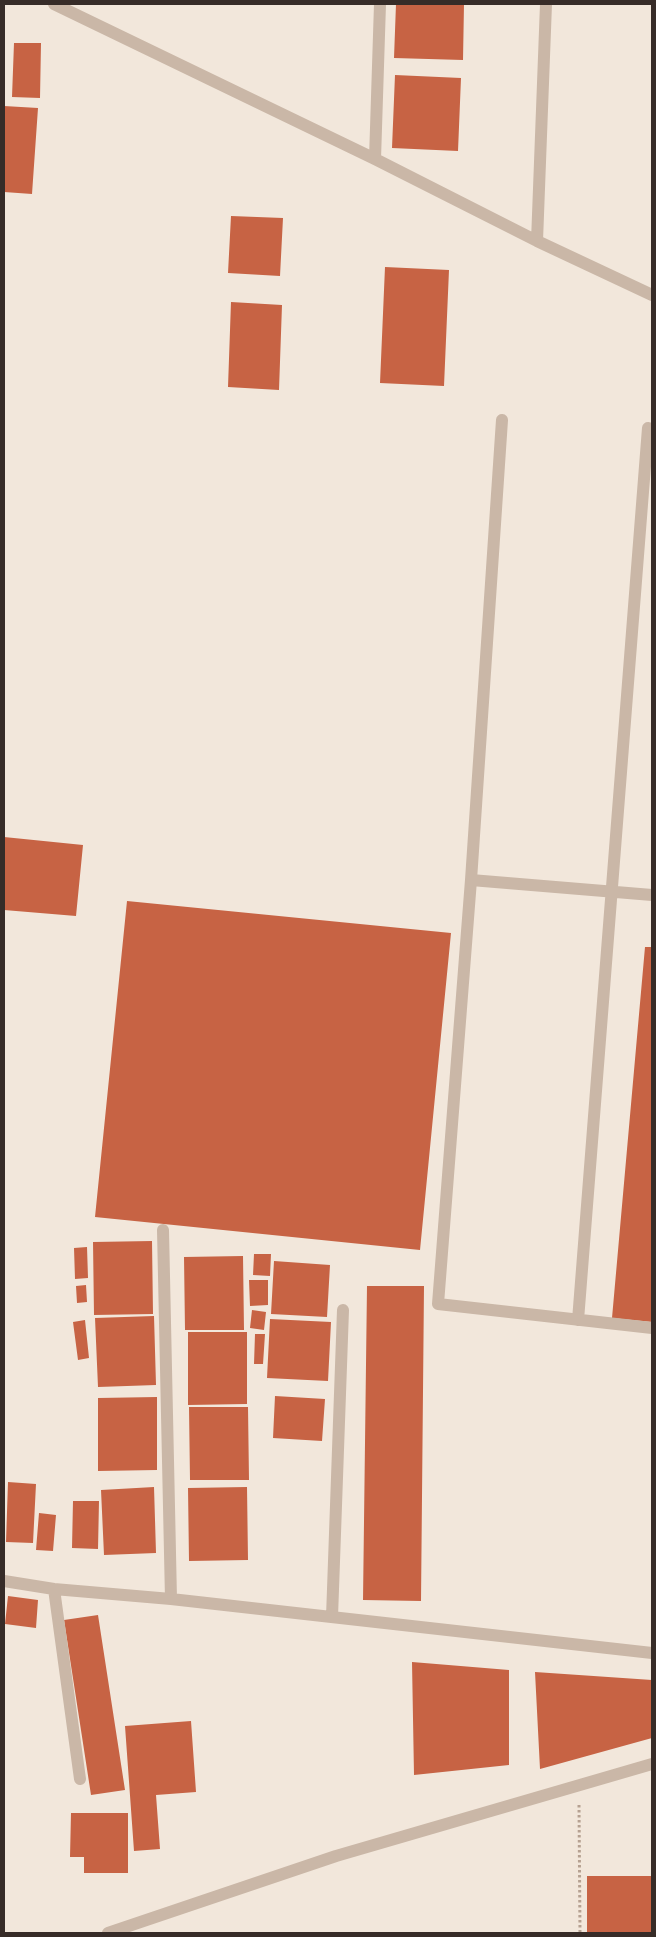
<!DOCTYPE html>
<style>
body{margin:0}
#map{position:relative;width:656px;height:1937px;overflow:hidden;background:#f2e7db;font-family:Overpass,sans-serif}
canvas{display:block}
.frame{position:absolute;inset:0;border:5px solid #372c28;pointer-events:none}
</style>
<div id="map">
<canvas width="656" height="1937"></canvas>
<div class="frame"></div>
</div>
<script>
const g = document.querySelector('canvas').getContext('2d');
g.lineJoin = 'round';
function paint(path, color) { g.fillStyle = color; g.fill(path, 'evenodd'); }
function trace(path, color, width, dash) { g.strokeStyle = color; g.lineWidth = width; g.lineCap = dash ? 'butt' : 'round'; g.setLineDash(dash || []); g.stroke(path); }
const building = new Path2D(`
 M396 4H464L463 60 394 58Z
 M14 43H41L40 98 12 97Z
 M395 75 461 78 458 151 392 148Z
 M4 106 38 108 32 194 4 192Z
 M231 216 283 218 280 276 228 273Z
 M385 267 449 270 444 386 380 383Z
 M231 302 282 305 279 390 228 387Z
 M4 837 83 845 76 916 4 910Z
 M127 901 451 933 420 1250 95 1217Z
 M645 947H652V1322L612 1318Z
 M152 1241 153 1314 94 1315 93 1242Z
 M87 1247 88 1278 75 1279 74 1248Z
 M254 1254H271L270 1276 253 1275Z
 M243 1256 244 1330H185L184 1257Z
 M274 1261 330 1265 327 1317 271 1314Z
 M249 1280H268V1305L250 1306Z
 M86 1285 87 1302 77 1303 76 1286Z
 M367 1286H424L421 1601 363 1600Z
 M252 1310 266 1312 264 1330 250 1328Z
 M154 1316 156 1385 98 1387 95 1318Z
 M270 1319 331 1322 328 1381 267 1378Z
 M85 1320 89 1358 78 1360 73 1322Z
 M188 1332H247V1404L188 1405Z
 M255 1334H265L263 1364H254Z
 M275 1396 325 1399 322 1441 273 1438Z
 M157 1397V1470L98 1471V1398Z
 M189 1407H248L249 1480H190Z
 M8 1482 36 1484 33 1543 6 1542Z
 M154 1487 156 1553 104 1555 101 1490Z
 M247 1487 248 1560 189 1561 188 1488Z
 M73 1501H99L98 1549 72 1548Z
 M39 1513 56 1515 53 1551 36 1550Z
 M8 1596 38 1600 36 1628 5 1624Z
 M98 1615 125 1790 91 1795 64 1620Z
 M412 1662 509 1670V1765L414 1775Z
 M535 1672 652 1680V1738L540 1769Z
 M191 1721 196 1792 156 1795 160 1849 134 1851 125 1726Z
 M71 1813H128V1873H84V1857H70Z
 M587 1876H652V1933H587Z`);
const path = new Path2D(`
 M579 1805 580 1933`);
const minor = new Path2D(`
 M54 4 375 159 537 241 652 295
 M375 159 380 4
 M537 241 546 4
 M502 420 471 880 438 1304 652 1328
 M471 880 652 895
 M163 1230 171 1599
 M578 1320 648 428
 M4 1581 54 1589 171 1599 652 1653
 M54 1589 80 1779
 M332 1617 343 1310
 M108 1933 336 1856 652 1764`);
paint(building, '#c76344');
trace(path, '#b6a191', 3, [2.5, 2.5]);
trace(minor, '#cab7a7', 12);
</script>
